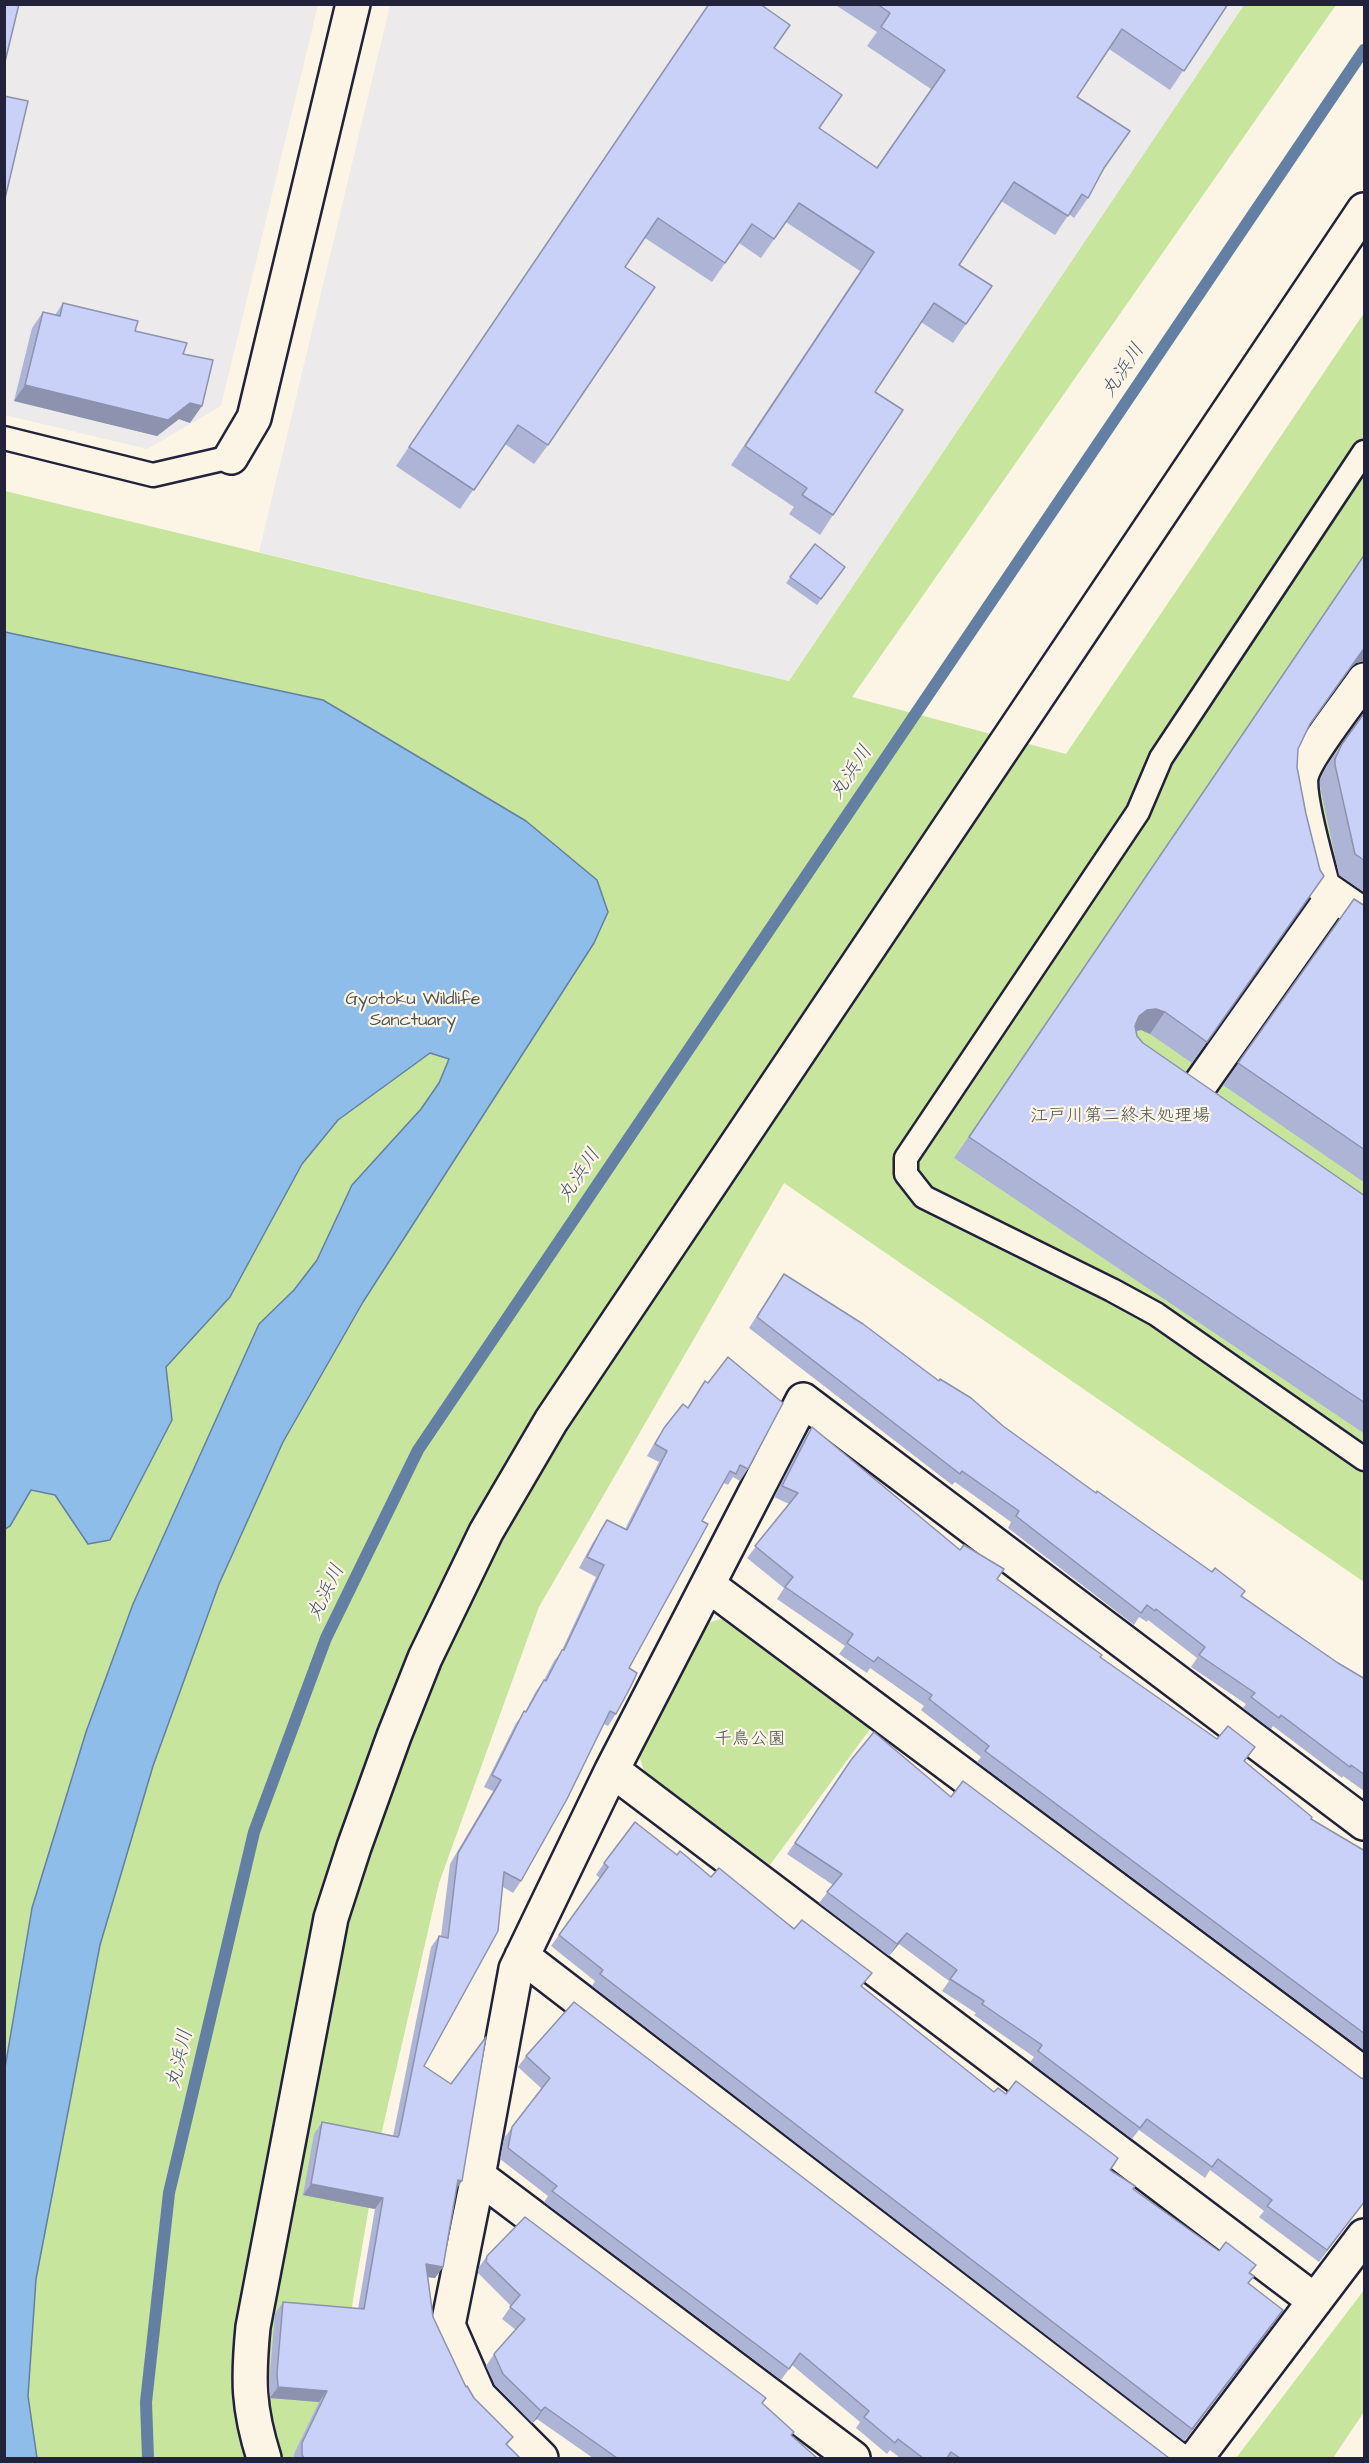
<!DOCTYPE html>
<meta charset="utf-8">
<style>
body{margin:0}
#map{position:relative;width:1369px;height:2463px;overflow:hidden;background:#fcf5e5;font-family:"Architects Daughter",sans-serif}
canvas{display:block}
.frame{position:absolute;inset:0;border:6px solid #22223b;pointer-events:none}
</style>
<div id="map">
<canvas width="1369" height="2463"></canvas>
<div class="frame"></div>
</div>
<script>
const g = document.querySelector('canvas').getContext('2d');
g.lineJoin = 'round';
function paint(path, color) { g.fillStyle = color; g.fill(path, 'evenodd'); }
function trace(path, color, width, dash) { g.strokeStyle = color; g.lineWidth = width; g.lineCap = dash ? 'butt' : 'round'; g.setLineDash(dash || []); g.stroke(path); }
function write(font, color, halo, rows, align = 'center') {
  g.font = font + ' "Architects Daughter","Klee One",sans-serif'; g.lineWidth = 4.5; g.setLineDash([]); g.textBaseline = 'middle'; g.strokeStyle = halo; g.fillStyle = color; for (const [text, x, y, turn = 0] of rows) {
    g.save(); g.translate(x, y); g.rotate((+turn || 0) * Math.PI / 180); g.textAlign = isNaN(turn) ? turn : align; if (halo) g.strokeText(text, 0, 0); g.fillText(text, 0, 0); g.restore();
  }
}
const built = new Path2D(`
 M5 5H318L221 406 147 449 5 415Z
 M390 5H1244L789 681 259 552Z`);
const green = new Path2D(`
 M1244 5H1336L852 697 1066 754 1364 313V1582L784 1183 539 1607 439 1883 382 2131 346 2341 365 2458H5V491L789 681Z
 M729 1616 876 1721 770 1865 644 1771 638 1752 702 1625Z
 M1364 2290V2412L1333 2458H1236Z`);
const water = new Path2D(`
 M5 632 323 700 526 821 597 880 608 912 594 943 363 1302 283 1442 219 1584 153 1766 100 1945 36 2279 28 2396 37 2458H4L5 2068 32 1908 86 1732 133 1604 259 1324 294 1290 317 1260 352 1185 421 1109 439 1083 449 1059 430 1053 338 1120 302 1164 230 1297 166 1367 172 1420 110 1540 88 1544 55 1495 31 1490 10 1526 5 1529Z`);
const stream = new Path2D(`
 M148 2458 146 2402 169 2193 254 1832 326 1638 418 1450 1364 50`);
const lane = new Path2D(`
 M4 438 153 475 231 457
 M1364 452 1161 758 1138 812 906 1158V1174L924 1197 1112 1290 1156 1314 1364 1459`);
const street = new Path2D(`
 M231 457 254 418 353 4
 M1364 680C1350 701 1305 756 1301 777 1298 799 1317 863 1323 887L1364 915
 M1197 1089 1334 895
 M708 1585 1364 2074
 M612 1770 1315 2301
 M522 1956 1176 2458
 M478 2176 853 2458
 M264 2458C248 2408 248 2379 253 2327L331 1918 354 1847 394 1736 425 1658 486 1532 551 1421 1364 210
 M541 2458 479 2396 448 2325 478 2176 516 1969 612 1770 803 1400 1364 1823
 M1196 2458 1364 2236`);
const wall = new Path2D(`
 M709 4 774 48 819 128 877 167 931 89 867 46 877 32 834 4H1228L1170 90 1109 49 1077 97 1104 168 1088 198 1074 218 1069 214 1055 235 1001 201 959 265 966 324 953 343 921 322 875 392 833 515 820 535 789 514 794 507 731 465 860 271 786 222 761 258 739 243 712 282 645 238 625 267 548 445 534 464 505 444 460 509 396 466Z
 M63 303 135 331 183 354 190 423 179 419 157 436 14 401 32 328 43 312 55 315Z
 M815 544 845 567 817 605 786 583Z
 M1365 554V661L1356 663 1349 669 1310 725 1298 749 1297 767 1306 814 1320 870 1324 876 1192 1063 1150 1034 1141 1030 1136 1031 1137 1036 1143 1043 1365 1196V1434L954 1158Z
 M1365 712V893L1339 875 1320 786V780L1327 765Z
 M1354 899 1365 906V1183L1223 1085Z
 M784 1274 939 1381 1096 1493 1338 1663 1365 1679 1364 1791 1343 1776 1342 1778 1273 1726 1271 1729 1243 1708 1246 1704 1191 1667 1197 1658 1148 1620 1147 1622 1139 1617 1134 1625 1008 1528 1011 1522 955 1482 952 1485 749 1328Z
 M812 1427 960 1550 997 1579 1100 1657 1245 1762 1311 1819 1365 1851V2051L977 1762 981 1757 921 1710 924 1706 870 1668 867 1673 839 1654 845 1646 777 1599 784 1588 747 1558 789 1504 774 1497 804 1439Z
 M664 1428 748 1469 740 1481 733 1477 728 1485 724 1483 702 1521 629 1668 616 1714 608 1726 604 1724 521 1881 513 1893 503 1887 424 2066 462 2181 456 2189 443 2267 435 2278 428 2277 433 2317 466 2387 474 2398 513 2437 507 2445 520 2458H294V2454L319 2402 270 2398 269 2384 275 2314 283 2302 358 2309 375 2209 303 2195 314 2134 322 2122 393 2136 431 1947 439 1936H441L450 1864 493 1791 484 1787 516 1723 525 1712 536 1691 544 1680 554 1661 561 1652 596 1577 579 1568 592 1544 607 1520 625 1529 659 1462 647 1456 656 1440Z
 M851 1760 951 1797 1361 2078 1365 2079V2201L1319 2262 1259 2217 1264 2211 1210 2170 1205 2178 1139 2130 1132 2139 1030 2062 1034 2057 974 2015 976 2013 942 1991 949 1981 899 1944 889 1956 819 1903 833 1885 787 1854Z
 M677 1855 711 1877 862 1987 994 2092 1110 2170 1133 2189 1219 2251 1256 2265 1250 2273 1248 2284 1275 2322 1184 2441 592 1986 595 1981 551 1946 600 1878 596 1875 604 1863Z
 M526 2056 1169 2458H900L890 2450 887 2454 856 2428 860 2422 792 2365 781 2380 544 2202 548 2196 500 2159 504 2138 542 2089 518 2067Z
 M487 2256 762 2403 791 2436 817 2458H593L537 2419 532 2423 495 2385 486 2366 494 2354 516 2330 502 2319 511 2306 478 2273 479 2267Z`);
const shadedWall = new Path2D(`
 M25 385 190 403 202 406 190 423 179 419 157 436 14 401Z
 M1365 647V661L1356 663 1349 669Z
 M1156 1009 1165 1012 1150 1034 1141 1030 1132 1032 1139 1016 1147 1010Z
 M907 1933 899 1944 889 1956 897 1944Z
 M458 2180 462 2181 454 2192Z
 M311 2184 383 2198 375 2209 303 2195Z
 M426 2264 443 2267 435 2278 418 2276Z
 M1283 2310 1275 2322 1184 2441 1192 2429Z
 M278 2387 327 2391 319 2402 270 2398Z
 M545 2407 537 2419 532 2423 541 2411Z`);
const building = new Path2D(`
 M4 4H19L4 66Z
 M709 4H760L790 25 774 48 842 95 819 128 877 168 945 70 881 27 890 13 877 4H1228L1184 71 1122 29 1077 97 1130 131 1104 168 1088 198 1082 194 1068 216 1014 182 959 265 992 286 966 324 934 303 875 392 903 410 833 515 802 495 807 488 745 446 874 252 799 203 774 239 752 224 725 263 658 218 625 267 655 287 548 445 518 425 474 490 409 447Z
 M4 96 28 101 4 203Z
 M63 303 138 321 135 331 187 343 183 354 213 360 202 406 190 403 168 420 25 385 43 312 60 316Z
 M815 544 845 567 821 599 790 577Z
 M1365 554V647L1310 724 1298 749 1297 767 1306 814 1320 870 1324 876 1207 1042 1165 1012 1156 1009 1147 1010 1139 1016 1135 1026 1137 1036 1143 1043 1365 1196V1403L969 1137Z
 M1365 712V861L1355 854 1335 765V759L1342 744Z
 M1354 899 1365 906V1150L1238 1063Z
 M784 1274 863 1324 939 1381 940 1379 971 1398 1003 1426 1096 1493 1097 1491 1212 1572 1215 1568 1245 1591 1241 1596 1338 1663 1365 1679V1775L1351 1765 1350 1767 1281 1715 1279 1718 1251 1697 1255 1693 1199 1655 1205 1647 1156 1609 1155 1611 1147 1605 1141 1613 1016 1516 1019 1511 962 1471 960 1474 757 1317Z
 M728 1357 783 1403 748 1469 740 1465 736 1474 730 1471 702 1521 708 1524 629 1668 637 1673 631 1686 616 1714 610 1711 567 1799 521 1881 504 1872 498 1931 424 2066 451 2084 486 2037 462 2181 458 2180 443 2267 426 2264 433 2317 466 2387 467 2386 474 2398 513 2437 506 2444 520 2458H304L302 2455V2443L327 2391 278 2387 277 2373 283 2302 364 2309 383 2198 311 2184 322 2122 398 2137 399 2135 439 1936 448 1938 458 1853 501 1780 492 1775 524 1711 526 1712 544 1680 546 1681 562 1650H564L604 1565 587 1557 600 1532 607 1520 627 1530 667 1451 655 1444 664 1428 683 1404 688 1408 705 1381 708 1383Z
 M812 1427 960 1550 964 1545 1004 1569 997 1579 1102 1655 1100 1657 1217 1739 1228 1726 1255 1747 1244 1761 1312 1817 1311 1819 1365 1851V2034L985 1751 989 1746 929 1699 932 1695 878 1657 874 1662 847 1643 853 1634 785 1587 793 1577 755 1546 798 1493 782 1486Z
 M874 1732 951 1797 963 1781 1361 2078 1365 2079V2201L1327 2250 1267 2206 1272 2200 1218 2159 1212 2167 1147 2119 1140 2128 1038 2051 1042 2045 982 2004 984 2001 950 1979 957 1970 907 1933 897 1944 827 1892 842 1874 795 1843 851 1760Z
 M635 1822 677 1855 680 1851 711 1877 719 1868 794 1929 802 1920 872 1973 861 1986 994 2092 998 2088 1006 2094 1016 2081 1118 2158 1110 2170 1135 2186 1133 2189 1219 2251 1226 2242 1256 2265 1249 2273 1254 2276 1248 2283 1283 2310 1192 2429 600 1974 603 1970 559 1935 608 1867 604 1863Z
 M574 2002 1169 2458H960L951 2452 947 2458H923L898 2439 895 2443 864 2417 869 2411 800 2353 789 2369 552 2191 557 2186 508 2148 512 2127 550 2078 526 2056Z
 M525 2217 766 2398 762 2403 794 2432 791 2435 817 2458H617L545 2407 541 2411 503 2374 494 2354 525 2319 510 2307 520 2295 486 2262 487 2256Z`);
const parkNames = [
 ["Gyotoku Wildlife",413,1000],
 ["Sanctuary",413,1021],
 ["江戸川第二終末処理場",1120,1117],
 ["千鳥公園",750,1740]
];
const waterNames = [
 ["丸浜川",1124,371,-56],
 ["丸浜川",852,773,-56],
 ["丸浜川",580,1176,-56],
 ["丸浜川",327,1593,-64],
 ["丸浜川",181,2059,-77]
];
paint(built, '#edeaeb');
paint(green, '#c7e59d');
paint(water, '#8ebde9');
trace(water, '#637fa3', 1.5);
trace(stream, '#637fa3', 12);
trace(lane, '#22223b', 27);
trace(street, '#22223b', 38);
trace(lane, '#fcf5e5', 22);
trace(street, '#fcf5e5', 33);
paint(wall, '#adb4d6');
paint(shadedWall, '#8d92ae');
paint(building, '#c9d1f9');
trace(building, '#8d92ae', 1.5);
write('18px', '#4b5354', '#fcf5e5', parkNames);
write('italic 20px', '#485878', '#fcf5e5', waterNames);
</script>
